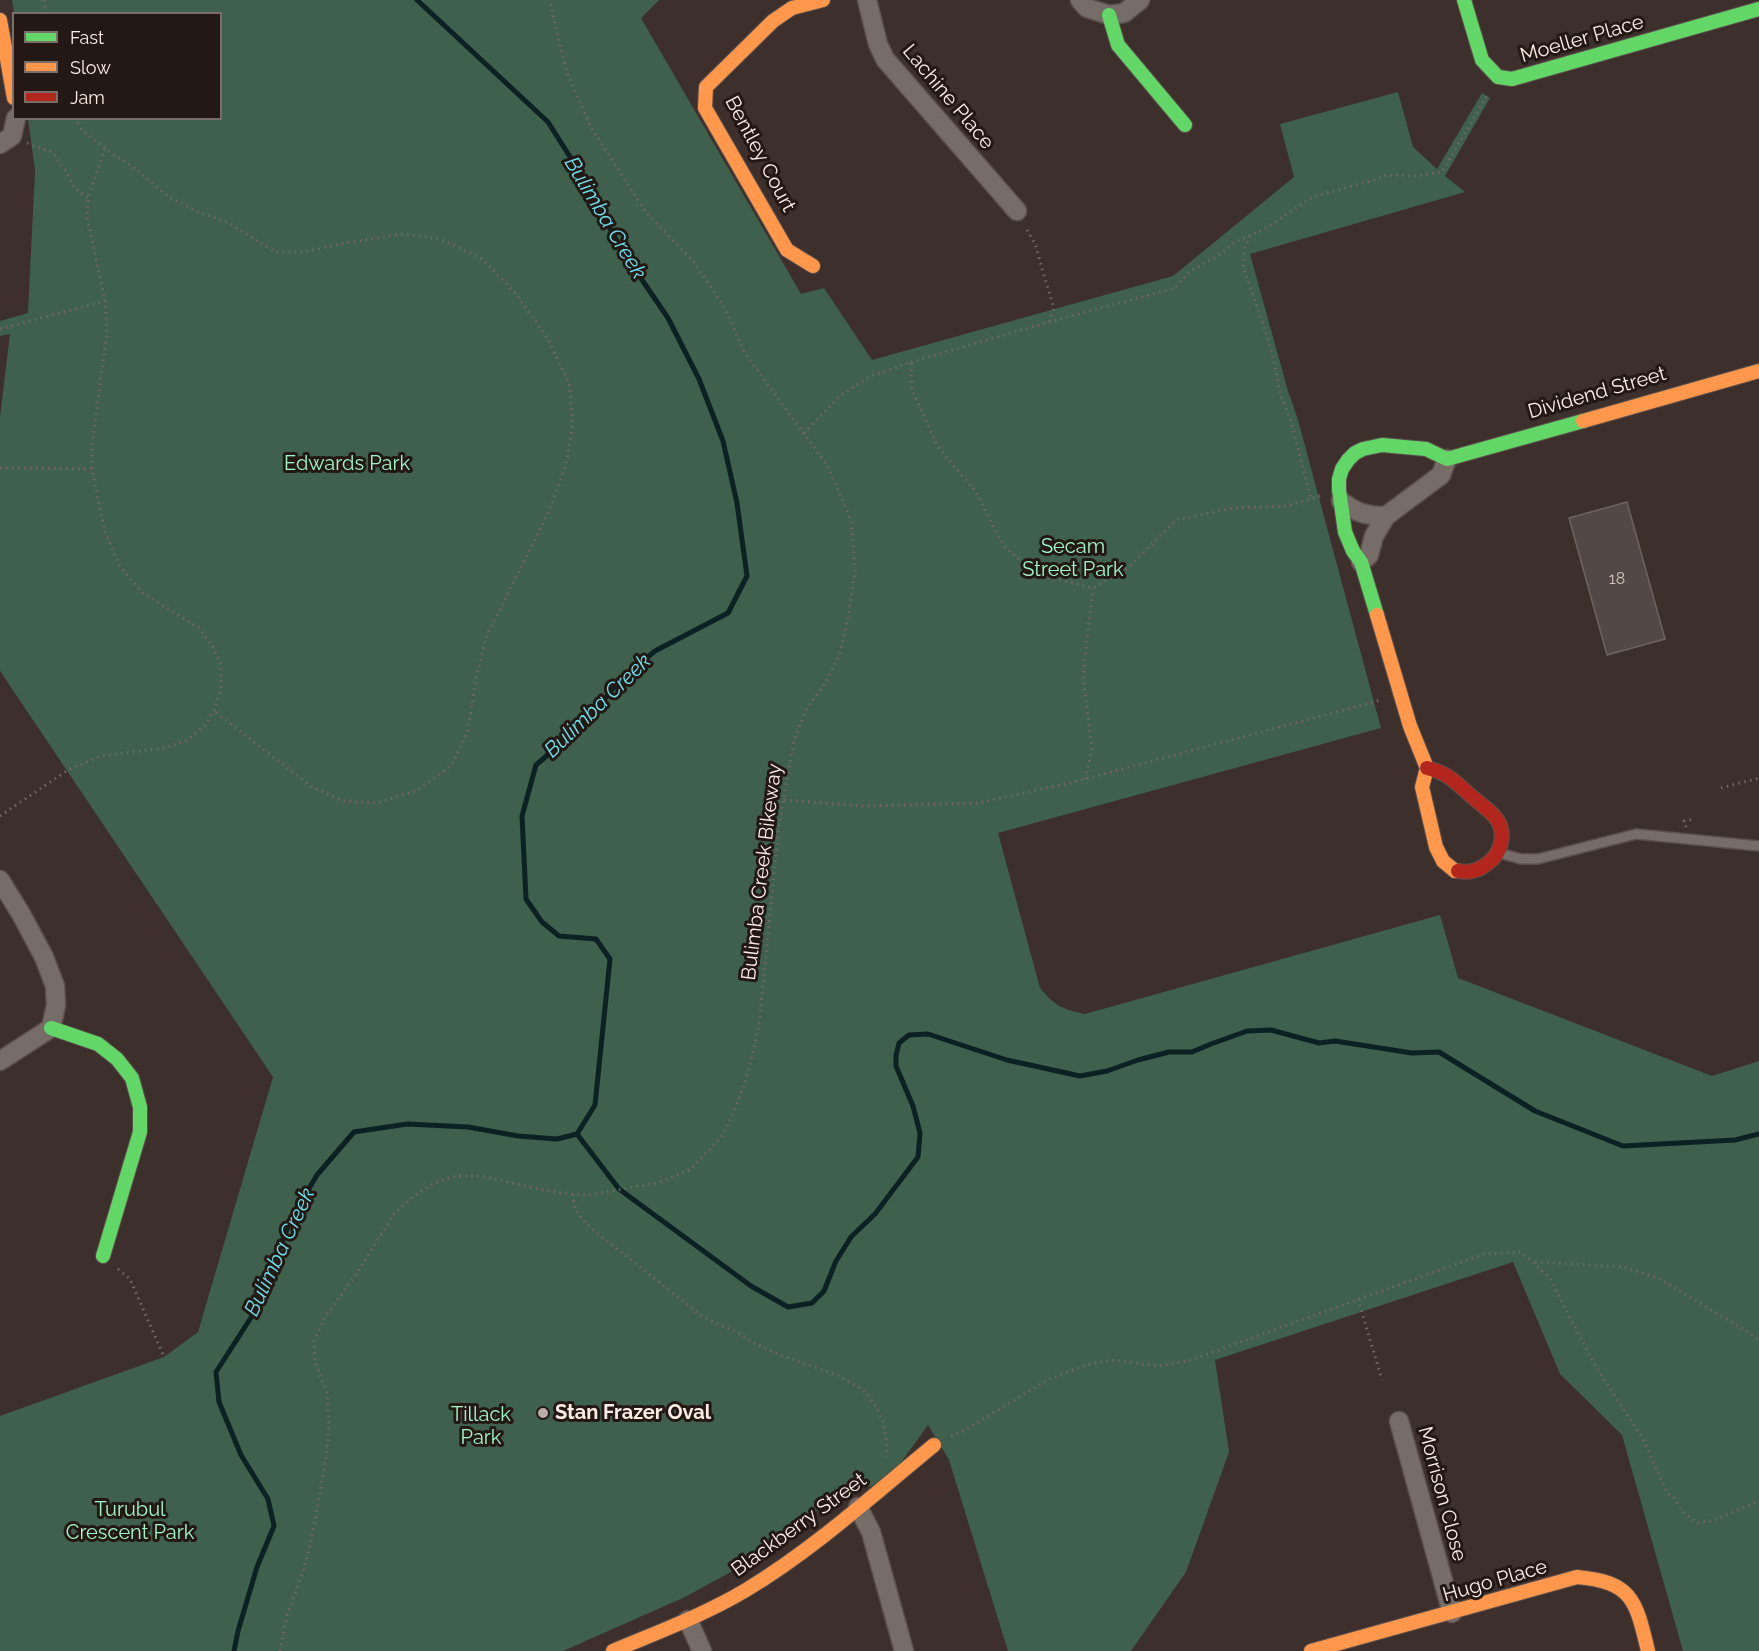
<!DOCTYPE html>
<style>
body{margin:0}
#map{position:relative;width:1759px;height:1651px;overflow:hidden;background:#3d302c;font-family:Raleway,sans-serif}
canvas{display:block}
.legend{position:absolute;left:12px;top:12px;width:210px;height:108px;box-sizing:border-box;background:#231814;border:2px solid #7b6d68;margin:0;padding:8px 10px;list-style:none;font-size:18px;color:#feede7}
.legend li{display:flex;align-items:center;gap:12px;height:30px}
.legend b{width:30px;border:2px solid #7b6d68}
</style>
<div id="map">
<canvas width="1759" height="1651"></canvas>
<ul class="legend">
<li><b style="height:8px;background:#63d668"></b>Fast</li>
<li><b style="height:8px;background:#ff974d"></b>Slow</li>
<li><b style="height:8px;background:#b3261e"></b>Jam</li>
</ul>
</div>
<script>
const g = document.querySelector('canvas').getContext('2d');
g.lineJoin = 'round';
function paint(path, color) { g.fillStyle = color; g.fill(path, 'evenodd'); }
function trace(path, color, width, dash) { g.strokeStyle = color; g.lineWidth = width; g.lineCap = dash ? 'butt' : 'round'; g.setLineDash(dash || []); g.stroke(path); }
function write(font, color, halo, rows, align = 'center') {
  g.font = font + ' Raleway,sans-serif'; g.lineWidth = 6; g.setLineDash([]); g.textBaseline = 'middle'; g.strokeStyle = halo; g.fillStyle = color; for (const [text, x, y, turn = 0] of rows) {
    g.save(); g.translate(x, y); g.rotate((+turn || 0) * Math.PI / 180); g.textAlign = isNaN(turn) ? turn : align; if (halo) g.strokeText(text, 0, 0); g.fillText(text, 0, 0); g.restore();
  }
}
const green = new Path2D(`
 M12 0H659L641 18 801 294 824 288 872 360 1173 276 1294 177 1280 124 1398 92 1413 147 1437 169 1482 93 1490 98 1445 176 1465 192 1250 254 1288 391 1298 420 1381 728 998 833 1040 988C1055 1006 1062 1009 1085 1014L1440 915 1458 978 1712 1076 1759 1061V1651H1683L1622 1435 1560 1374 1513 1262 1215 1360 1229 1452 1186 1572 1131 1651H1008L949 1460 928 1425 884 1486 847 1487 760 1556 685 1597 563 1651H0V1416L164 1357 198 1332 273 1077 0 671V417L10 334 0 336V321L28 313 35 170 28 119 220 118V14L14 13Z`);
const stream = new Path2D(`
 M577 1134 619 1189 751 1286 788 1307 812 1303 824 1291 836 1261 851 1237 875 1214 918 1157 920 1133 913 1106 896 1066V1055L899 1043 909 1035 928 1034 1007 1060 1080 1076 1107 1071 1138 1060 1169 1052H1192L1211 1044 1247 1031 1271 1030 1319 1043 1335 1041 1412 1053 1439 1052 1535 1111 1623 1146 1735 1140 1759 1134
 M234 1651 238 1631 257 1567 274 1526 268 1499 241 1455 219 1402 216 1372 252 1316 291 1219 317 1175 354 1132 407 1124 468 1127 518 1136 557 1139 577 1134 595 1105 610 959 596 939 559 936 542 922 526 899 522 816 536 765 587 721 619 681 655 651 728 613 747 576 737 503 723 441 699 379 668 318 621 249 584 179 548 122 417 0`);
const building = new Path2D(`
 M1627 502 1665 639 1607 655 1569 518Z`);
const path = new Path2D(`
 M44 0 46 14
 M74 118 83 131 111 153 133 167 169 197 198 212 229 223 275 252H304L346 243 403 234 441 239 482 259 516 294 548 339 569 383 573 424 565 468 549 511 486 637 475 684 468 730 452 765 418 790 378 803 343 801 312 787 214 711
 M27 143 52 152 65 170 74 188 88 198
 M1250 236 1245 248 1243 267 1267 335 1274 361 1280 393 1290 418 1311 499
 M1049 322 1175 288 1189 272 1219 255 1236 241 1261 231 1313 197 1374 180 1386 175 1416 176 1442 172 1488 94
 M0 329 105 301
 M911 362 1049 322 1054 309 1035 244 1025 226
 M804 433 841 395 869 377 911 362 912 390 938 447 976 492 1003 545 1036 574 1093 588 1129 567 1176 520 1233 508 1287 506 1320 496
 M0 468 91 469
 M1085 779 1092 749 1083 675 1093 588
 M1721 788 1759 778
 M784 800 863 806 977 803 1070 783 1381 700
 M0 816 68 770 101 756 164 748 188 740 204 726 214 711 221 687V665L213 647 199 628 143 593 130 579 118 563 105 532 97 496 92 469V445L107 332 105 301 87 217 88 198 105 149
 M1686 827 1684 821 1695 819
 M573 1194C574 1212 579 1216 591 1228L703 1317 738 1333 754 1343 780 1355 837 1375 860 1388 869 1396 877 1408 883 1423 887 1443 886 1457
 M1535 1262 1624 1267 1658 1278 1745 1330 1759 1340
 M118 1269 130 1279 164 1357
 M1358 1299 1382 1380
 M951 1436 962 1432 1047 1380 1086 1365 1112 1360 1157 1366 1188 1361 1484 1254 1521 1252 1549 1277 1593 1362 1644 1441 1667 1493 1674 1498 1683 1512 1697 1523 1715 1520 1759 1501
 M280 1651 287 1615 304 1568 311 1541 326 1459 329 1429 328 1407 327 1393 315 1362 314 1341 325 1317 355 1276 394 1214 414 1196 434 1183 455 1176H482L534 1188 567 1194 589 1195 657 1183 690 1170 723 1135 738 1102 749 1069 759 1025 779 825 794 740 806 710 826 682 840 653 849 612 855 570 851 520 827 465 744 352 726 310 709 284 692 260 645 211 592 129 567 73 558 38 550 0`);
const lane = new Path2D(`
 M1499 853 1521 859H1538L1636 834 1759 846`);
const street = new Path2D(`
 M867 0 878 44 885 59 1017 211
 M1080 0 1087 8 1109 15 1124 13 1140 0
 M0 144 12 136 16 118
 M1341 501C1356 513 1367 516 1386 516
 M1361 562 1369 555 1374 536 1386 516 1441 475 1447 459
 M0 880 21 914 44 957 55 986 56 1005 51 1028 0 1061
 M1399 1421 1452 1613
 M858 1507 871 1532 904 1651
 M688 1620 702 1651`);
const fast = new Path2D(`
 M1464 0 1482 60 1498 77 1512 79 1759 9
 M1109 15 1118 45 1185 125
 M1377 615 1361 562 1353 551 1345 532 1339 490V479L1342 469 1348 460 1355 453 1363 449 1382 445 1426 449 1447 459 1583 421
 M51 1028 98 1044 117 1059 132 1078 140 1107V1132L103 1256`);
const slow = new Path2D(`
 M0 20 14 98
 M813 266 787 250 705 108 706 87 773 21 792 8 823 0
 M1583 421 1759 371
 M1377 615 1410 726 1427 768 1422 787 1436 847 1443 861 1455 871H1458
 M613 1651C658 1632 704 1615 746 1590 814 1549 873 1495 934 1445
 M1311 1651 1577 1577C1633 1582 1636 1601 1648 1651`);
const jam = new Path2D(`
 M1427 768C1448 773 1454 781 1470 795 1478 802 1488 809 1495 817 1507 831 1502 853 1488 863 1478 871 1470 873 1458 871`);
const markers = [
 [543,1413,6,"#baaba6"]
];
const numberNames = [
 ["18",1617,579]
];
const streetNames = [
 ["Moeller Place",1582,39,-16],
 ["Lachine Place",948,97,50],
 ["Bentley Court",760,154,62],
 ["Dividend Street",1597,393,-16],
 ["Bulimba Creek Bikeway",762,872,-83],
 ["Morrison Close",1442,1494,75],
 ["Blackberry Street",799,1525,-36],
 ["Hugo Place",1495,1581,-16]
];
const parkNames = [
 ["Edwards Park",347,464],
 ["Secam",1073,547],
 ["Street Park",1073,570],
 ["Tillack",481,1415],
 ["Park",481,1438],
 ["Turubul",130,1510],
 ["Crescent Park",130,1533]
];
const poiNames = [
 ["Stan Frazer Oval",555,1413]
];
const waterNames = [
 ["Bulimba Creek",605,218,59],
 ["Bulimba Creek",598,706,-44],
 ["Bulimba Creek",280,1252,-65]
];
paint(green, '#3e604d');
trace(stream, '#0c2123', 5);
paint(building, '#534845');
trace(building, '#6e6360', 1.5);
trace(lane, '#5c4f4c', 12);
trace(street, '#5c4f4c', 21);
trace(fast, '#5c4f4c', 16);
trace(slow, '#5c4f4c', 16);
trace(jam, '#5c4f4c', 16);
trace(path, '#716763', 3, [1.5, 4.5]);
trace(lane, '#766c68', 9);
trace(street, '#766c68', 18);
trace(fast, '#63d668', 14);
trace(slow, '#ff974d', 14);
trace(jam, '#b3261e', 14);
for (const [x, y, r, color] of markers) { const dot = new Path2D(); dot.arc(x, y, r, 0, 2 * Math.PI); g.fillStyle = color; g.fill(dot); trace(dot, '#231814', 2); }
write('16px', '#d3c4be', null, numberNames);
write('20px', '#feede7', '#231814', streetNames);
write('20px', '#a0f8ca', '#231814', parkNames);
write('bold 20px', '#feede7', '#231814', poiNames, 'left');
write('italic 21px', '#6ee1ef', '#231814', waterNames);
</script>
